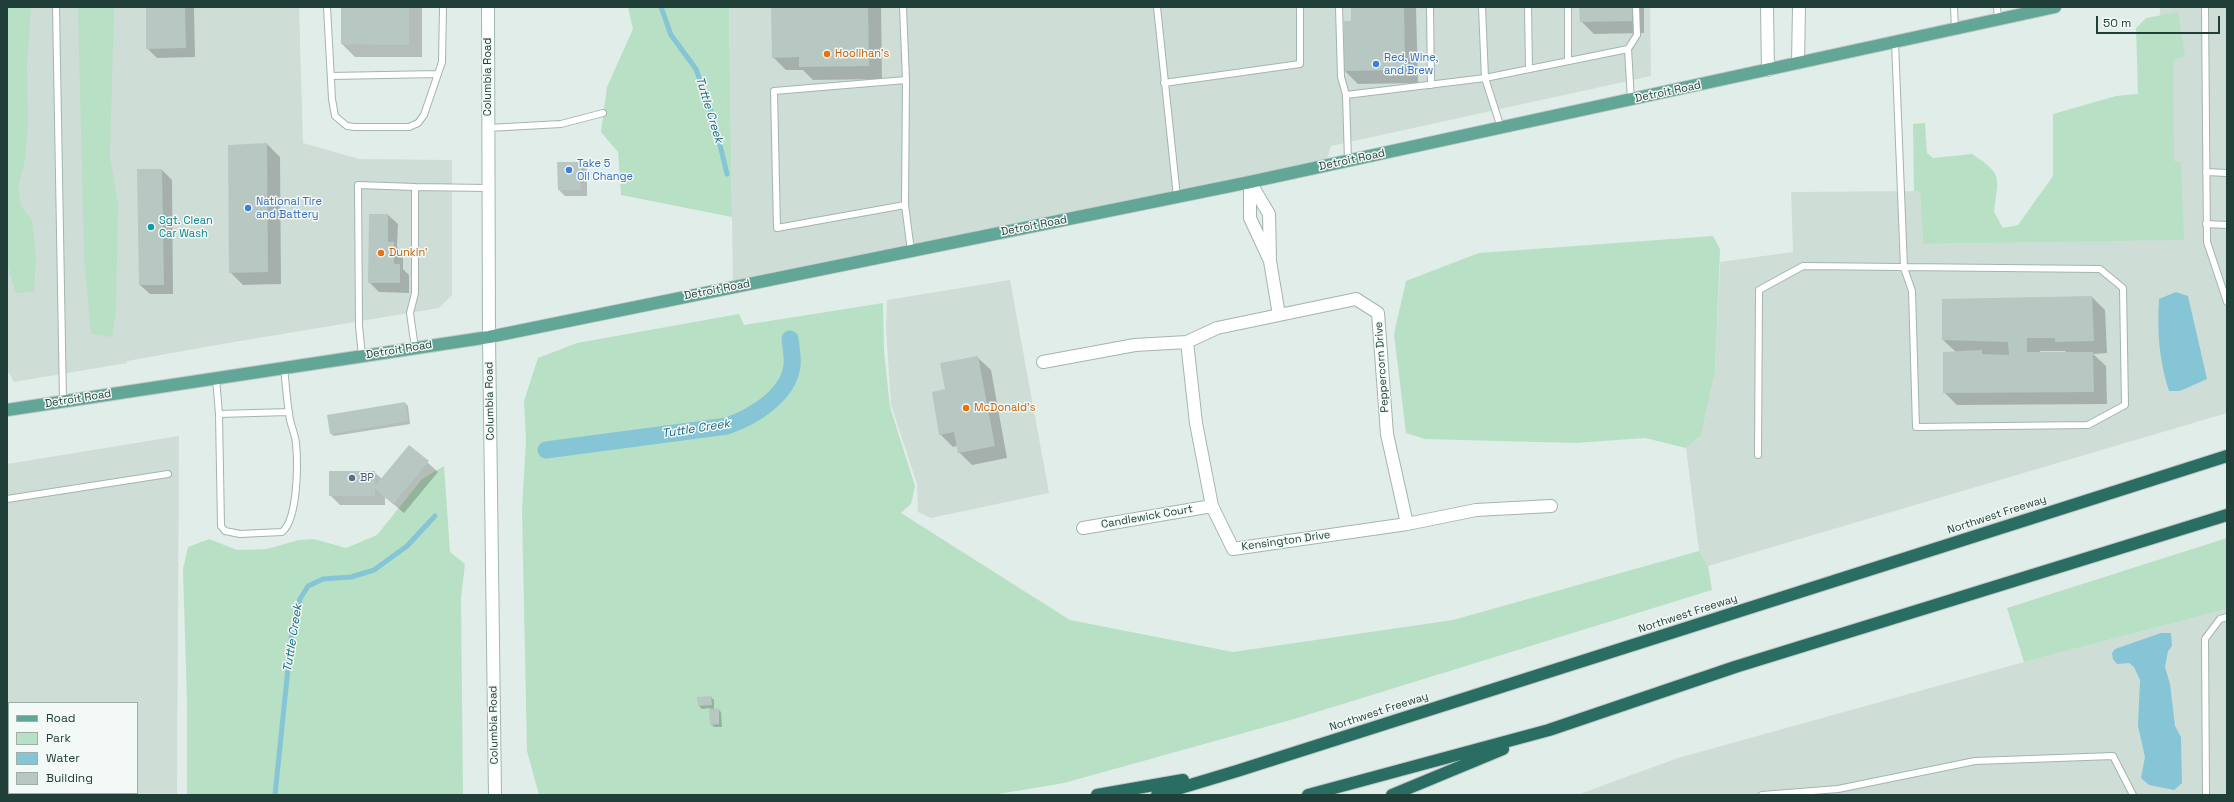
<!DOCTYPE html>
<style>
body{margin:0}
#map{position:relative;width:2234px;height:802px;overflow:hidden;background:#e1ede8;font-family:"Space Grotesk",sans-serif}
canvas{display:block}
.frame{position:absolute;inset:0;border:8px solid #203f38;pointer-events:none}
.legend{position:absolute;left:8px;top:702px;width:130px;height:92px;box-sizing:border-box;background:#f2f9f6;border:1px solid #9eafaa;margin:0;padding:5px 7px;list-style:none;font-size:12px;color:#203f38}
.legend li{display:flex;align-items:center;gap:8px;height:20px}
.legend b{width:20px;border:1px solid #9eafaa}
.scale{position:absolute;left:2096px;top:16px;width:124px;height:18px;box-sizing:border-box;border:2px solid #203f38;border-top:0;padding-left:5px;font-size:12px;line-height:14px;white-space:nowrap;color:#203f38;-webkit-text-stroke:3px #f2f9f6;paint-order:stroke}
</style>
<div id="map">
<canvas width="2234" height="802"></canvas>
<div class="frame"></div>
<ul class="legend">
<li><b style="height:5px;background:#62a698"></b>Road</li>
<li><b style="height:11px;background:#b8e0c5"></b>Park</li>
<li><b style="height:11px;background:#85c5d6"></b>Water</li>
<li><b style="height:11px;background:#b6c8c1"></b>Building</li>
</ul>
<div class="scale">50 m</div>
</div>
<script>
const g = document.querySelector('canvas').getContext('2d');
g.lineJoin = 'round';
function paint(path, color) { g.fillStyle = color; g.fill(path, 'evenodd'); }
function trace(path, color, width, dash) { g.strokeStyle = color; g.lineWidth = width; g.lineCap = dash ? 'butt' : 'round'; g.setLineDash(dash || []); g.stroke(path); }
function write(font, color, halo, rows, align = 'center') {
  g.font = font + ' "Space Grotesk",sans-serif'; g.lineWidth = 3; g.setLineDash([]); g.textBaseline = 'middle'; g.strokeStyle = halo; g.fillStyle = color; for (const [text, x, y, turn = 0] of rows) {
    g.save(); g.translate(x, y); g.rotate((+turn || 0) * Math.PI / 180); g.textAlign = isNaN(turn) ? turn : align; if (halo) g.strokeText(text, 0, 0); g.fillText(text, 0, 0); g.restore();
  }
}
const built = new Path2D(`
 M7 7H299L303 143 359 159 452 160V295L439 308 228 343 127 361V363L14 382 9 373H7Z
 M729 7H1650L1651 76 1331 146 1325 166 733 287Z
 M2160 7H2227V413L1708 566 1699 551 1686 448 1701 436 1715 372 1720 262 1793 252 1791 192 1920 191 1923 244 2156 240Z
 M1010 280 1049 493 931 518 918 512 917 484 891 405 886 328 887 300Z
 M179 436 177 795H7V464ZM9 703H137V793H9Z
 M2227 609V795H1577L1678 758 2024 662Z`);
const green = new Path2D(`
 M7 7H31L27 65 28 124 25 160 18 186 21 206 32 220 36 258 34 292 16 293 7 264Z
 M78 7H114L110 156 118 203 116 311 112 337 91 334 84 257Z
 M628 7H729L732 217 621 195 618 152 601 132 607 87 633 29Z
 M2178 12 2185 56 2173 60 2174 161 2181 162 2184 240 1923 244 1920 192 1914 191 1913 124 1925 123 1927 153 1933 158 1972 154C2004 175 1998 177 1994 212L2003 228 2018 225 2053 176V114L2116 96 2138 94 2136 28 2146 18Z
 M1713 236 1720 249 1715 372 1701 436 1686 448 1645 438 1575 443 1425 439 1406 433 1394 334 1406 281 1479 253Z
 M883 303 884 351 890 407 915 486 911 504 901 513 1070 620 1233 652 1453 620 1699 551 1708 566 1712 590 1294 719 1064 783 992 795H539L527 751 522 510 526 440 524 401 538 358 577 343 739 314 744 325Z
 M444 466 450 552 465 564 461 598 463 795H187V703L183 569 188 547 209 539 237 550 267 549 299 540 314 539 346 548 377 535 422 479Z
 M2227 538V609L2024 662 2007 608Z`);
const water = new Path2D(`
 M2176 292 2188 296 2207 379 2180 391H2169C2159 360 2157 331 2159 299Z
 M2161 633H2171L2172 646 2168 651 2165 667 2170 684 2175 726 2181 737 2182 783 2174 790 2149 785 2141 778 2145 757 2138 726 2140 680 2134 667 2129 663 2117 664 2113 659 2112 653 2115 649Z`);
const shadow = new Path2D(`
 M147 7H194L195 57 157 58 147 48Z
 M342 7H422V57H355L342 44Z
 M772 7H881L882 79 813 80 803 70H786L773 57Z
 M1352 7H1416L1418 83 1358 84 1345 71 1352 22Z
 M1580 7H1644V33L1594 34 1581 21Z
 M267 144 280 157 281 284 243 285 230 272Z
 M580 163 587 169V196H565L559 190Z
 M162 170 172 180 173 294H150L140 285Z
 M388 215 398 224 397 247 403 253V269L409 275V293L379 292 369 282Z
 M2092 297 2105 310 2107 353 2093 354 2106 366 2107 404 1957 405 1944 392 1956 352 1943 340ZM2040 351H2065L2067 353H2040Z
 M978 358 991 370 1007 458 972 465 959 452 957 446 953 447 940 434 946 390Z
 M405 403 408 406 410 424 334 436 331 434Z
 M409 446 438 472 404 513 385 497V505H340L330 495 374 472 382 479Z
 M711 697 714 700V709H718L721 712 722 727H714L711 724 710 708 702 709 699 706Z`);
const stream = new Path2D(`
 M661 7 671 35 696 69 714 120 727 174
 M275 795 291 639 300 599 308 586 323 579 351 577 374 570 407 546 435 516`);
const canal = new Path2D(`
 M546 450 727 426C753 417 788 396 792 366 793 357 791 347 790 339`);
const building = new Path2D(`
 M146 7H185L186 48 146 49Z
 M341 7H409V45L341 44Z
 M771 7H868L869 66 799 67V57L772 58Z
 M1351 7H1404L1405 70 1344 71V21H1351Z
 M1579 7H1632V21L1580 22Z
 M267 143 268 272 229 273 228 145Z
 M557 162H581V190H558Z
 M137 169H162L164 285H139Z
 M369 214H388V242H394V264H400V283H368Z
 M2092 296 2094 341 2055 342V338H2027V352H2093L2094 392 1943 393V352L1982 350V354L2009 355 2008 342 1942 340V299Z
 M978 356 995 446 958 453 954 432 939 435 932 392 945 389 940 363Z
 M405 402 408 421 330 434 327 415Z
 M409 445 429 461 393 504 375 489V496H329V471H375V486Z
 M711 696 712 705 698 706 697 697Z
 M719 708V724L710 725 709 709Z`);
const service = new Path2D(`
 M56 7 63 401
 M327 7 332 99 335 116 347 126 355 127H409L418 123 424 115 442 62 443 7
 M903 7 906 80 905 205 911 251
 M1157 7 1177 197
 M1339 7 1341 77 1346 95 1348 161
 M1430 7 1431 85
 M1482 7 1485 78 1628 49
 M1528 7 1529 69
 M1568 7V61
 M1954 7 1955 29
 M1997 7 1998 20
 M2205 7 2207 242 2227 302
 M331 76 438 74
 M1164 83 1300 64V7
 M1346 95 1485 78 1501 128
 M1631 100 1628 49 1637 35 1636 7
 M488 128 561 124 603 113
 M2206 172 2227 173
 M905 205 777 228 774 91 906 80
 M2206 224 2227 225
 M415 348 410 313 415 293V187L488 188
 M362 356 359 326 358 185 415 187
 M216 378 219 414 221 526 225 531 240 534 282 532C298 519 298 464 296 443 295 435 292 428 290 420 287 403 286 385 284 368
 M219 414 289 412
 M1758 455 1759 290 1803 266 2100 269 2123 288 2125 405 2088 425 1916 427 1912 291 1904 268 1895 42
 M7 499 168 474
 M1762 795 1838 789 1975 761 2113 756 2133 795
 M2206 795 2205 639 2220 619 2227 617`);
const minor = new Path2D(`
 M1767 7 1768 70
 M1798 63 1799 7
 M1270 261 1250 218V182L1269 214 1270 261 1279 315
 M1187 342 1196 423 1212 506 1233 549 1407 524 1476 510 1551 506
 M1043 362 1135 345 1187 342 1217 328 1356 299 1378 313 1387 434 1407 524
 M1083 528 1212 506`);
const secondary = new Path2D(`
 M488 7 489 337 495 795`);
const primary = new Path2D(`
 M7 410 489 337 1250 182 2055 7`);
const motorway = new Path2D(`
 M1097 795 1183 780
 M1157 795 1237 771 2227 456
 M1308 795 1549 730 1735 667 2227 515
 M1392 795 1503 749`);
const markers = [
 [827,54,4,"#e8710a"],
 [1376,64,4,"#3f7fe0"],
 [569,170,4,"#3f7fe0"],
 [248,208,4,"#3f7fe0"],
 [151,227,4,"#0f9aa8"],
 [381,253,4,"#e8710a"],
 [966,408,4,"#e8710a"],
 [352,478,4,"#5c6f8a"]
];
const foodNames = [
 ["Hoolihan's",835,54],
 ["Dunkin'",389,253],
 ["McDonald's",974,408]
];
const shopNames = [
 ["Red, Wine,",1384,58],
 ["and Brew",1384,71],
 ["Take 5",577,164],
 ["Oil Change",577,177],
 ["National Tire",256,202],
 ["and Battery",256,215]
];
const streetNames = [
 ["Columbia Road",488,77,-90],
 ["Detroit Road",1668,92,-12],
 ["Detroit Road",1352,160,-12],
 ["Detroit Road",1034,226,-11],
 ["Detroit Road",717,290,-11],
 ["Detroit Road",399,350,-9],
 ["Peppercorn Drive",1382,367,-94],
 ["Detroit Road",78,399,-9],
 ["Columbia Road",490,401,-91],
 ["Northwest Freeway",1997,515,-18],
 ["Candlewick Court",1147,517,-10],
 ["Kensington Drive",1286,541,-8],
 ["Northwest Freeway",1688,614,-18],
 ["Northwest Freeway",1379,712,-18],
 ["Columbia Road",494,725,-91]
];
const cultureNames = [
 ["Sgt. Clean",159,221],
 ["Car Wash",159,234]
];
const serviceNames = [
 ["BP",360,478]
];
const waterNames = [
 ["Tuttle Creek",709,110,73],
 ["Tuttle Creek",696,429,-9],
 ["Tuttle Creek",293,638,-81]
];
paint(built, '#cfddd7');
paint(green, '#b8e0c5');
paint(water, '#85c5d6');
paint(shadow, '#0003');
trace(stream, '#85c5d6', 5);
trace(canal, '#85c5d6', 17);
paint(building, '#b6c8c1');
trace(service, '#a3b5b0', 8);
trace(minor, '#a3b5b0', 14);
trace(secondary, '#9eb9b1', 14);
trace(primary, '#c1c9c7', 14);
trace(motorway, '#c1c9c7', 14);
trace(service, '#fff', 6);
trace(minor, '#fff', 12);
trace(secondary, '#fff', 12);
trace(primary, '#62a698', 12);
trace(motorway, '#296d63', 12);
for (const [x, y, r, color] of markers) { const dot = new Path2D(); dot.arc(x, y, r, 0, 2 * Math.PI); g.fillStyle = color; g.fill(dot); trace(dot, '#f2f9f6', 1.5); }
write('11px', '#c56008', '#f2f9f6', foodNames, 'left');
write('11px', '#366cbe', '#f2f9f6', shopNames, 'left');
write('11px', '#203f38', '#f2f9f6', streetNames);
write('11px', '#0d838f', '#f2f9f6', cultureNames, 'left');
write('11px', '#4e5e75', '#f2f9f6', serviceNames, 'left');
write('italic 12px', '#15677f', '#f2f9f6', waterNames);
</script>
